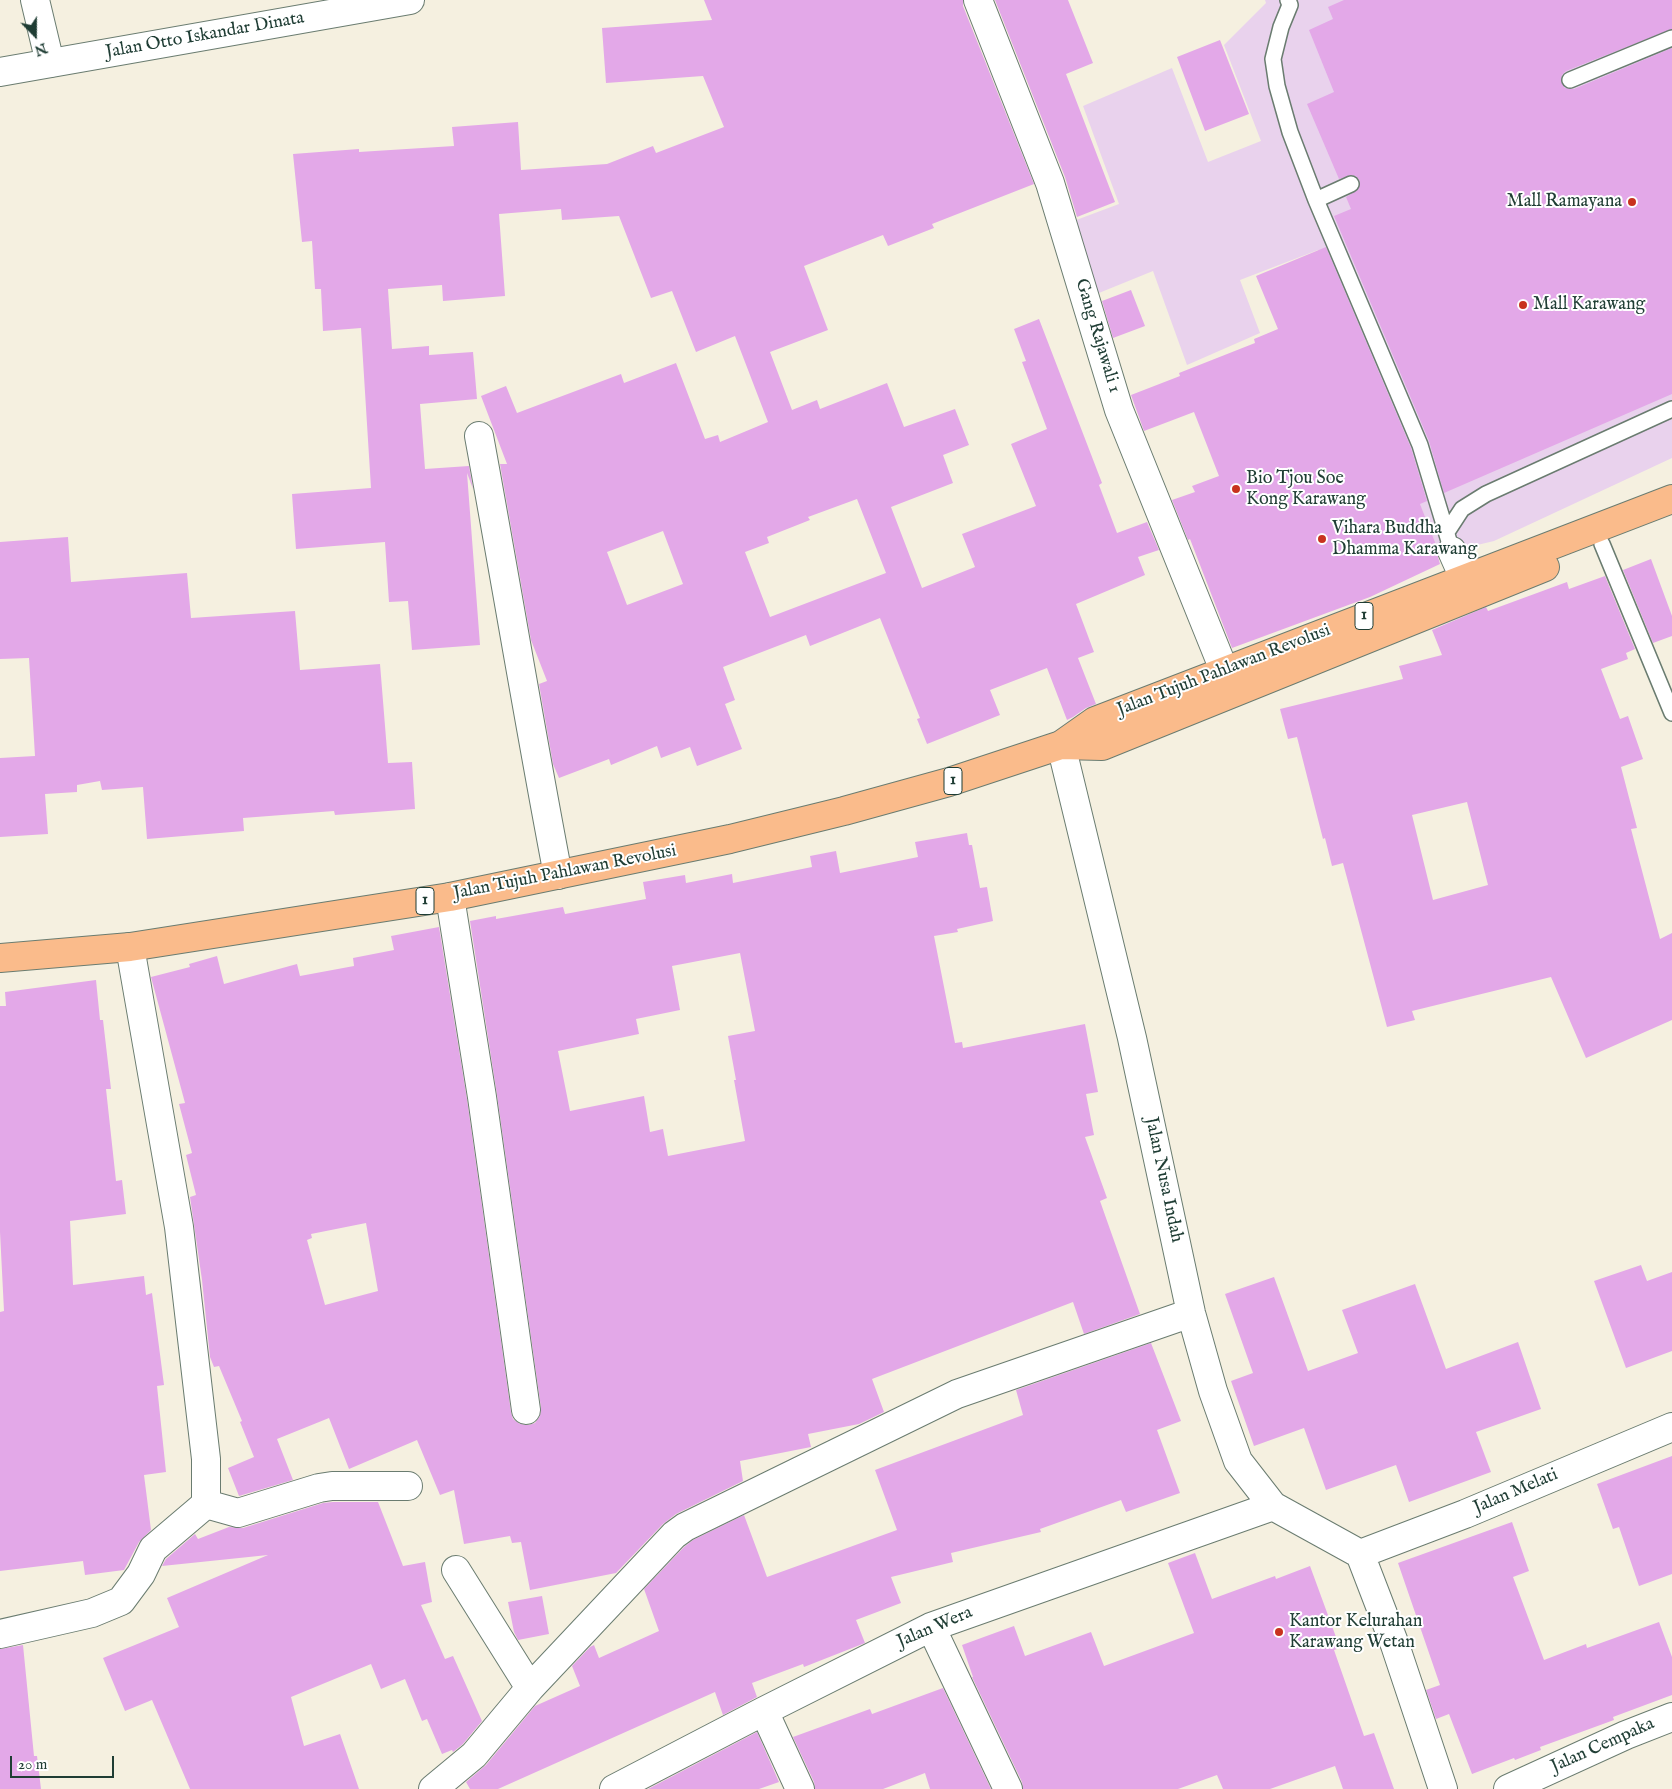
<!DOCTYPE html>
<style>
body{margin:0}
#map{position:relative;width:1672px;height:1789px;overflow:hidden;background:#f5f0e0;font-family:"IM FELL English",serif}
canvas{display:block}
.north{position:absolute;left:10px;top:10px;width:50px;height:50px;-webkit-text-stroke:4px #fff;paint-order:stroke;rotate:158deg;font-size:14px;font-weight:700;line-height:20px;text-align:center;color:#1f3d34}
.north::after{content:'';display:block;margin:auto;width:18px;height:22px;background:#1f3d34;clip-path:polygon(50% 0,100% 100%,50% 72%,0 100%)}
.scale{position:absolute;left:10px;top:1756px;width:104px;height:22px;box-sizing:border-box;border:2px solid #1f3d34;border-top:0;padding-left:6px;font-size:15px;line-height:18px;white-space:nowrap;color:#1f3d34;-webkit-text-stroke:4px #fff;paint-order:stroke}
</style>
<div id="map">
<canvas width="1672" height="1789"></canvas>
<div class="north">N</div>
<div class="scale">20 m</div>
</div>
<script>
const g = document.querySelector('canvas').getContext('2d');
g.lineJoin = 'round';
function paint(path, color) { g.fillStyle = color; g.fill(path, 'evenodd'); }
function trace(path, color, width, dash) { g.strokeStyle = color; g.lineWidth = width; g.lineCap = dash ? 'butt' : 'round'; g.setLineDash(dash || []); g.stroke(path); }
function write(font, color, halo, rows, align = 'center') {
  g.font = font + ' "IM FELL English",serif'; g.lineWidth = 4; g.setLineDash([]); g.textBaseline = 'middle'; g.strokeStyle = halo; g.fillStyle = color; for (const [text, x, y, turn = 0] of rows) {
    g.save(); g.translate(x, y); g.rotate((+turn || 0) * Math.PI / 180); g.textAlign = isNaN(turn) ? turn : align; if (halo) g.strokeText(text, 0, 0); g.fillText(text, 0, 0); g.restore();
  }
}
const built = new Path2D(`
 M1265 0H1672V458L1494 541 1452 551 1443 562 1318 250 1240 280 1260 333 1187 365 1153 271 1094 295 1071 222 1119 204 1083 106 1172 68 1208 162 1261 141 1224 45 1266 3Z`);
const building = new Path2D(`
 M704 0H963V6L1034 184 932 224 934 228 888 246 883 235 804 266 828 330 770 352 792 410 817 400 820 409 887 383 904 427 955 409 969 445 943 455 953 483 891 507 922 588 975 567 962 534 1036 506 1011 444 1047 429 1022 362 1026 361 1014 329 1039 319 1102 483 1099 485 1117 533 1147 522 1159 550 1138 557 1145 575 1076 604 1094 652 1078 658 1096 704 1086 708 1073 717 1067 720 1047 668 990 690 1000 715 927 744 917 719 920 718 880 618 810 646 806 635 723 667 735 700 725 704 742 749 697 766 690 747 661 758 657 746 611 765 609 759 559 778 553 764 539 684 547 681 531 640 500 464H507L481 396 506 386 517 413 621 374 624 383 676 363 705 439 718 435 720 442 768 422 735 336 696 352 672 291 651 298 619 216 562 220 561 209 499 214 505 296 443 301 442 285 388 289 392 349 429 346V355L473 352 477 399 420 404 425 469 469 466 473 489 467 473 480 645 412 650 408 601 389 602 385 542 296 549 292 494 371 488 361 328 323 331 321 289H315L312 241 302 242 293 154 359 149V152L454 146 452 127 518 122 521 170 607 164 653 146 656 153 724 127 703 76 606 83 602 28 712 20ZM857 499 886 573 770 617 745 552 769 543 767 537 810 520 808 517ZM663 531 683 584 627 605 607 552Z
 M995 0H1068L1093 63 1066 74 1115 202 1077 217 1065 177Z
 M1344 0H1672V29L1566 71 1562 75 1561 79 1562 84 1565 88 1574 89 1672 48V394L1444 493 1429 441 1334 216 1351 209 1346 197 1358 190 1360 181 1356 176 1351 175 1339 179 1307 104 1334 92 1309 30 1333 19 1328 7Z
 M1220 40 1249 114 1205 131 1177 57Z
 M1326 247 1411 448 1427 501 1420 504 1437 547 1438 557 1440 564 1370 597 1232 648 1190 539 1188 540 1172 500 1195 492 1192 486 1219 476 1194 412 1144 431 1131 395 1180 376 1179 373 1255 343 1254 339 1278 329 1256 276Z
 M1131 290 1145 326 1113 338 1102 301Z
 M68 537 71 582 187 573 191 618 295 611 300 670 380 664 388 763 412 762 415 809 335 815 334 811 243 818 244 831 147 839 143 787 102 790 100 781 77 785V792L45 794 48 834 0 837V758L35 756 29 658 0 659V542Z
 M1651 559 1672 616V636L1653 643 1623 570Z
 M1605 576 1635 649 1626 653 1628 659 1601 669 1620 719 1628 716 1643 759 1621 767 1637 828 1631 829 1660 939 1672 933V1020L1586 1058 1551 977 1412 1011 1415 1020 1387 1027 1343 863 1332 866 1325 838 1323 839 1297 737 1288 739 1280 709 1403 679 1399 666 1442 655 1432 630 1486 607 1488 611 1567 582 1569 589ZM1467 802 1488 885 1433 900 1412 815Z
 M967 833 969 845H972L980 888 987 887 993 921 957 929 958 932 934 936 955 1043 962 1042 963 1048 1085 1024 1098 1092 1086 1094 1094 1135 1085 1137 1107 1198 1100 1201 1140 1314 1084 1334 1073 1302 872 1379 884 1412 859 1424 808 1434 811 1447 740 1461 743 1481 676 1514 663 1524 616 1573 530 1590 521 1542 512 1543 510 1536 464 1544 454 1490 440 1495 417 1440 349 1469 329 1418 277 1439 293 1480 239 1496 228 1468 254 1457 240 1422 242 1421 219 1366 214 1367 210 1357 202 1280 190 1197 196 1195 186 1155 192 1153 179 1104 185 1103 151 977 190 967 189 964 217 956 224 984 297 964 300 976 354 966 353 958 394 950 391 936 439 927 467 1099 511 1412 513 1419 520 1424 529 1425 535 1423 540 1416 541 1408 497 1095 470 921 496 916V919L563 907 565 914 646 899 643 882 685 875 686 883 732 874 733 883 812 867 810 856 836 851 840 873 918 857 915 842ZM740 953 755 1031 728 1036 736 1080H734L745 1141 668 1156 663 1129 650 1132 644 1096 570 1111 558 1051 639 1034 636 1019 680 1010 672 966ZM366 1223 378 1291 325 1305 307 1240 312 1238 311 1234Z
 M96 980 100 1020H103L111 1089H106L116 1181 122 1180 126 1214 70 1221 73 1285 144 1276 146 1295 152 1293 164 1385 157 1386 166 1472 144 1475 151 1530 139 1542 124 1570 85 1575 83 1561 0 1571V1312L4 1311 0 1232V1006H6L5 992Z
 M1641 1265 1647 1281 1672 1272V1351L1626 1368 1594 1281Z
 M1274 1277 1308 1371 1358 1353 1342 1310 1415 1284 1446 1369 1518 1342 1541 1409 1476 1432 1491 1472 1409 1502 1396 1465 1326 1490 1304 1428 1254 1446 1231 1381 1253 1373 1225 1294Z
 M1151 1343 1181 1421 1157 1430 1180 1493 1126 1512 1121 1500 1040 1529 1041 1532 951 1553 953 1562 891 1577 901 1603 856 1620 865 1643 804 1667 803 1664 752 1683 757 1697 723 1715 715 1692 498 1789H470L466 1782 486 1765 535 1706 580 1686 572 1666 590 1647 594 1645 599 1658 659 1631 644 1589 684 1547 693 1540 744 1515 767 1577 897 1530 875 1470 1023 1415 1016 1390Z
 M1672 1456V1574L1639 1586 1619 1527 1613 1529 1597 1484Z
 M333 1502H378L403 1566 425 1562 432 1602 421 1605 445 1659 453 1656 482 1721 463 1744 453 1752 452 1750 442 1754 427 1719 422 1721 405 1679 381 1689 371 1664 291 1697 304 1746 340 1734 359 1789H190L152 1700 125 1711 103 1658 179 1627 167 1598 268 1555 162 1566 166 1559 195 1534 198 1539 229 1527 243 1528 323 1503Z
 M1512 1522 1529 1571 1513 1577 1544 1660 1586 1644 1587 1648 1659 1622 1672 1657V1695L1613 1717 1614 1720 1540 1747 1541 1750 1515 1760 1514 1758 1472 1774 1449 1714 1436 1719 1426 1690 1440 1685 1398 1563Z
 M1195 1553 1212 1599 1275 1576 1276 1579 1310 1566 1340 1648 1334 1650 1364 1736 1374 1733 1394 1789H1343L1335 1766 1270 1789H1223L1217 1775 1178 1789H1023L1022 1782 972 1677H973L962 1645 1014 1626 1025 1656 1091 1632 1104 1666 1194 1633 1168 1563Z
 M542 1596 549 1634 518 1640 514 1632 508 1602Z
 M23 1645 34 1756H37L41 1789H0V1649Z
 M943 1688 991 1789H930L925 1773 883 1789H815L814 1782 793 1737 870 1709 872 1714Z
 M757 1732 779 1782 759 1789H648Z`);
const service = new Path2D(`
 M1288 0 1290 5 1281 27 1273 59 1277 86 1290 132 1316 200 1420 445 1452 551
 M1570 80 1672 38
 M1316 200 1351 184
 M1447 532 1462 509 1486 494 1672 409
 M1602 544 1672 713`);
const minor = new Path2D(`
 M35 0 50 63
 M978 0 1050 183 1119 410 1224 670
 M479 436C506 582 530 729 558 875
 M1452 551 1464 578
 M1061 745 1132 1038 1191 1313 1213 1391 1238 1461 1273 1506 1360 1554
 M450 897 482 1097 526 1410
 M206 1504 238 1513 319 1488 332 1486H408
 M1360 1554 1465 1514 1672 1427
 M1360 1554 1395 1645 1443 1789
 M456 1570 530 1688
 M931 1627 1008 1789
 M0 1634 92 1613 121 1601 141 1574 153 1549 206 1504V1459L179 1227 130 947
 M764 1711 800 1789
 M433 1789 474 1755 530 1688 674 1535 685 1527 957 1394 1191 1313
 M614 1789 764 1711 931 1627 1273 1506
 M1508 1789 1626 1735 1672 1717`);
const tertiary = new Path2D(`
 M0 72 410 0`);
const primary = new Path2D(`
 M1061 745 1102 746 1545 567
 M0 958 130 947 450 897 730 839 844 811 949 782 1061 745 1095 721 1672 499`);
const markers = [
 [1632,202,5,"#c8321e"],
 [1523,305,5,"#c8321e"],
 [1236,489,5,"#c8321e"],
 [1322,539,5,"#c8321e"],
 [1279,1632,5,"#c8321e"]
];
const shields = [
 [1364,616,18],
 [953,781,18],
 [425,901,18]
];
const shieldNames = [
 ["1",1364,616],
 ["1",953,781],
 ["1",425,901]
];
const streetNames = [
 ["Jalan Otto Iskandar Dinata",205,36,-10],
 ["Gang Rajawali 1",1097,336,73],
 ["Jalan Tujuh Pahlawan Revolusi",1224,671,-21],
 ["Jalan Tujuh Pahlawan Revolusi",565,873,-11],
 ["Jalan Nusa Indah",1163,1180,78],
 ["Jalan Melati",1516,1492,-23],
 ["Jalan Wera",935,1628,-23],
 ["Jalan Cempaka",1603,1746,-24]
];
const poiNames = [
 ["Mall Ramayana",1622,202,"right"],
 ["Mall Karawang",1533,305],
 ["Bio Tjou Soe",1246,479],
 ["Kong Karawang",1246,500],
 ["Vihara Buddha",1332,529],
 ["Dhamma Karawang",1332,550],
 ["Kantor Kelurahan",1289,1622],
 ["Karawang Wetan",1289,1643]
];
paint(built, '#e9d2ed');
paint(building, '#e3a8e8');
trace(service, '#6a7c70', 18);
trace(minor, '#6a7c70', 30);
trace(tertiary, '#6a7c70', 30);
trace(primary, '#6a7c70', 30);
trace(service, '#fff', 15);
trace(minor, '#fff', 28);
trace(tertiary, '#fff', 28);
trace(primary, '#fabb8b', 28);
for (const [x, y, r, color] of markers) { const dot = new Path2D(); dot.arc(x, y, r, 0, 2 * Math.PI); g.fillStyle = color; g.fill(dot); trace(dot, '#fff', 2); }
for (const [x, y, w] of shields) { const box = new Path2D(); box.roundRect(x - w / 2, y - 13.5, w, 27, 4); g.fillStyle = '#fff'; g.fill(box); trace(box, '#1f3d34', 1); }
write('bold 16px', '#1f3d34', null, shieldNames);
write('18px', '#1f3d34', '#fff', streetNames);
write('18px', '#1f3d34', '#fff', poiNames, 'left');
</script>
